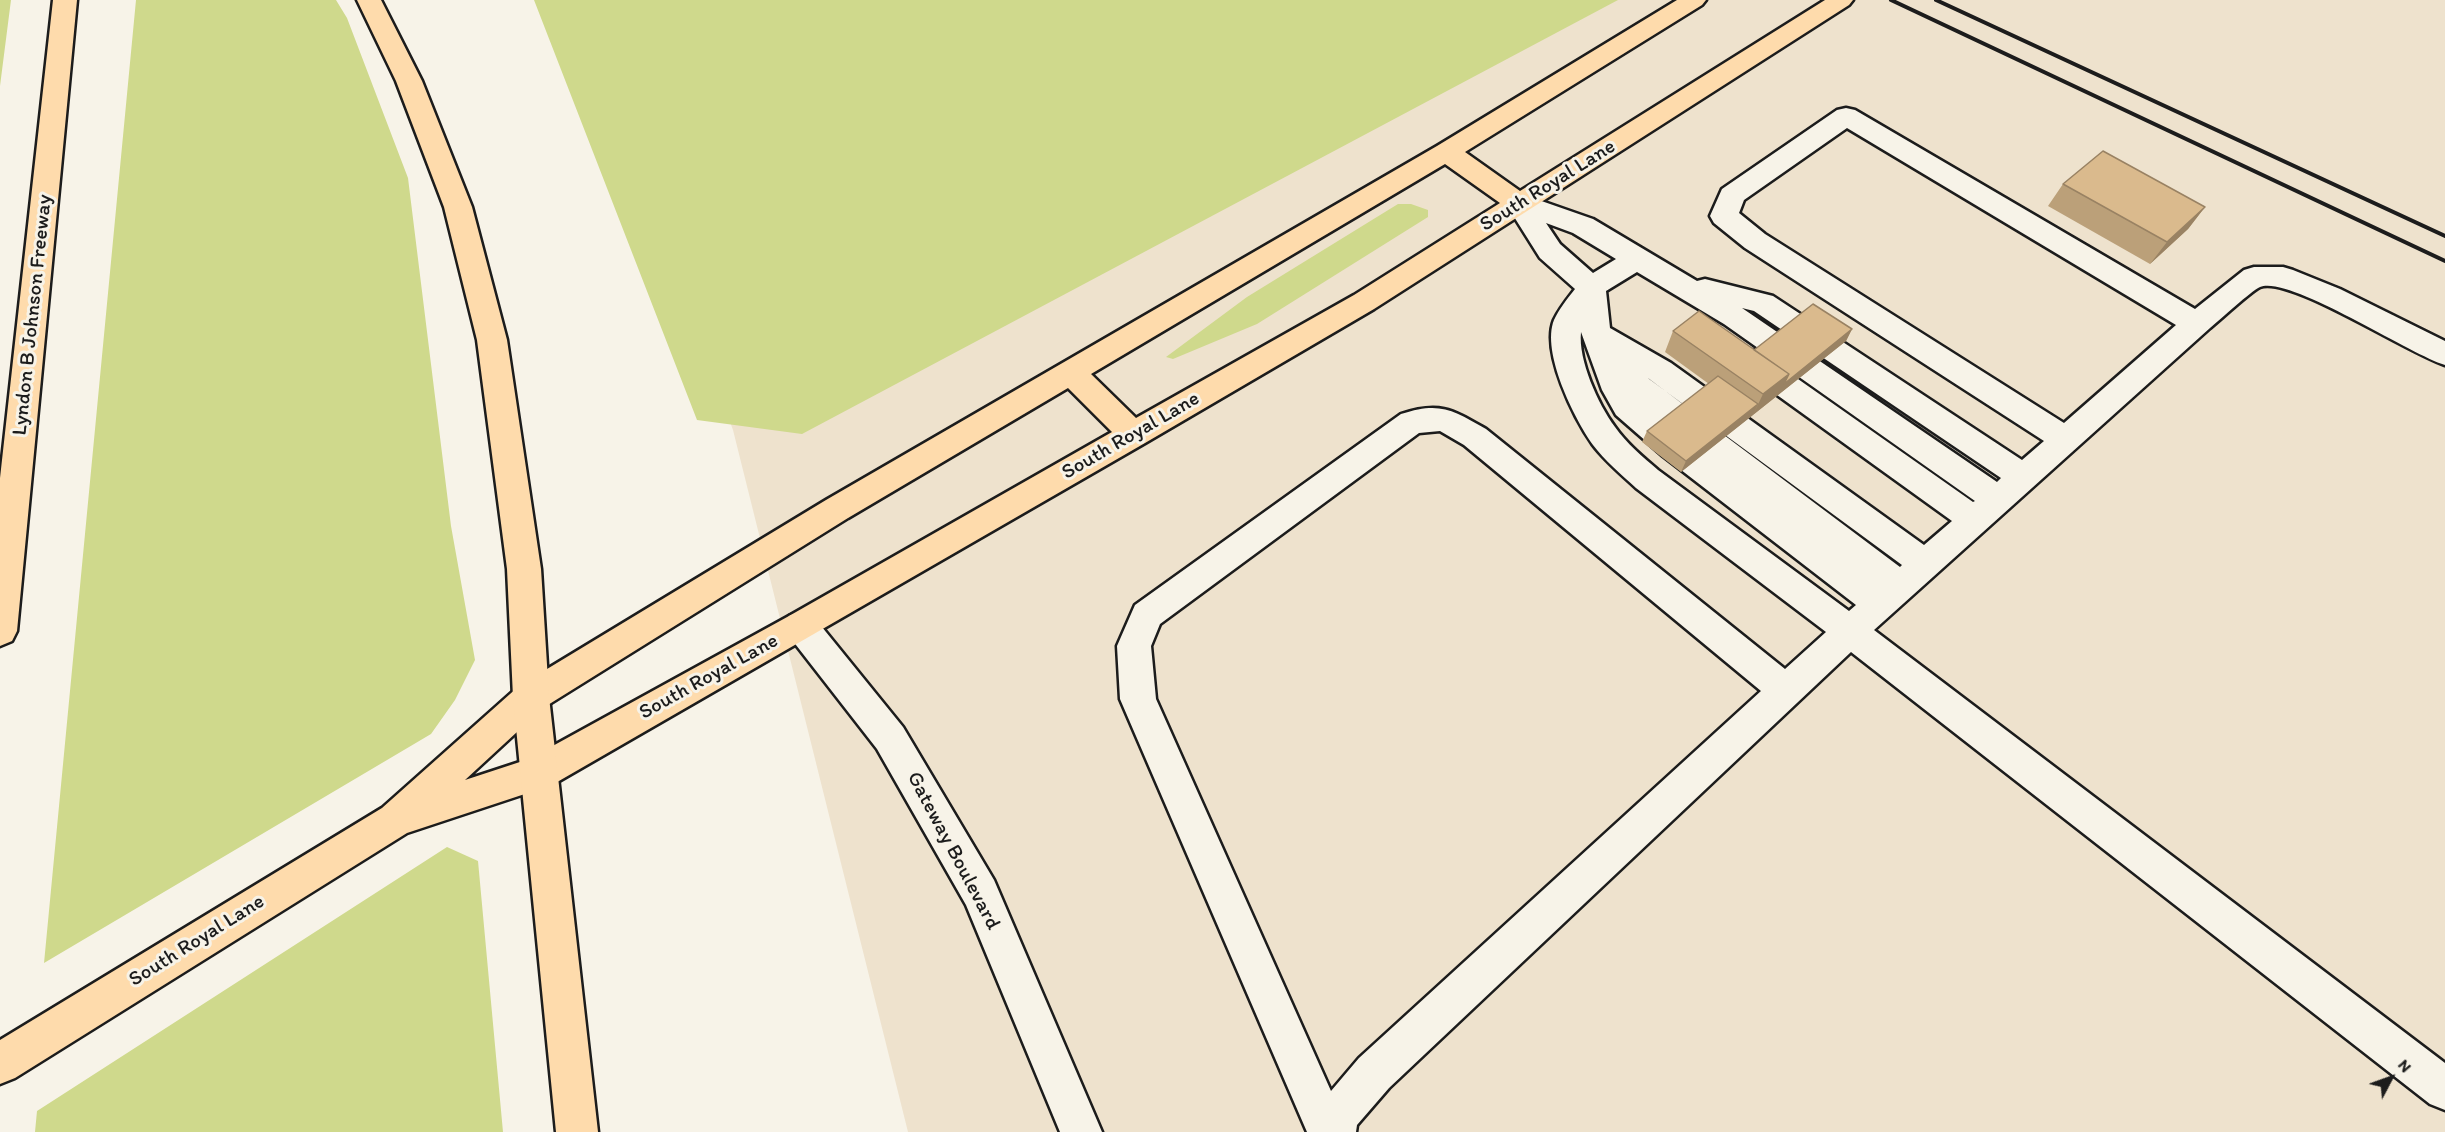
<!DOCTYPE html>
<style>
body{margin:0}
#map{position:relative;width:2445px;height:1132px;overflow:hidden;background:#f7f3e8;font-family:Itim,sans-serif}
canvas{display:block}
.north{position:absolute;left:2361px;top:1048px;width:60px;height:60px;-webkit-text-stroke:4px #f7f3e8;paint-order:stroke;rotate:49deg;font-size:16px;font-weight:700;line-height:24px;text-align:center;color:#1c1c1c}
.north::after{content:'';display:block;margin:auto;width:21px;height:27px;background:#1c1c1c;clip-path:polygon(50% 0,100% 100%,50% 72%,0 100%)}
</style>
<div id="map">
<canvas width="2445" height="1132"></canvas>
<div class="north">N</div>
</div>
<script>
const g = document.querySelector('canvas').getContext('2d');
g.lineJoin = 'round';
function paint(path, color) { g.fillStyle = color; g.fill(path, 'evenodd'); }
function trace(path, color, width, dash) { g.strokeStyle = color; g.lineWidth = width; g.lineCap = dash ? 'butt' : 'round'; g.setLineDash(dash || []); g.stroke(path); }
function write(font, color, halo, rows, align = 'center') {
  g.font = font + ' Itim,sans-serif'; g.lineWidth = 6; g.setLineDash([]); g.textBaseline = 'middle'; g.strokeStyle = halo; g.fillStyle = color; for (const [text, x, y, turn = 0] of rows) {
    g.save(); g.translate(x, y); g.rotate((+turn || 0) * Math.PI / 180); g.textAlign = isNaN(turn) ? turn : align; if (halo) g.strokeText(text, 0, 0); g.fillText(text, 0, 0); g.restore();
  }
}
const built = new Path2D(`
 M576 0H2445V1132H908L733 430Z`);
const green = new Path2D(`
 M0 0H11L0 86Z
 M136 0H336L347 18 408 178 451 526 475 660 455 700 431 734 44 963Z
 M534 0H1618L802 434 697 420Z
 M1398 204H1411L1428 210V217L1257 324 1173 359 1166 357 1247 297Z
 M447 847 478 861 503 1132H35L37 1111Z`);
const minor = new Path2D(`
 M1846 108 1855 110 2195 309 2244 270 2254 267H2283L2293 270 2340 289 2445 341V365C2409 354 2289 275 2260 287 2251 291 2220 320 2210 328L1874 630 2445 1063V1110L2430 1104 1851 652 1389 1088 1357 1125 1356 1132H1307L1120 699 1117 646 1135 605 1401 414C1440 401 1453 410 1486 429L1785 669 1826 632 1636 488C1621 474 1605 461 1593 445 1574 418 1541 352 1554 320 1559 309 1568 298 1575 289L1540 258 1506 204 1510 197 1520 195 1530 197 1593 219 1697 281 1705 279 1773 296 2022 460 2044 441 1745 248 1714 223 1710 216 1722 189 1837 110ZM1847 128 2176 325 2064 423 1765 234 1739 213 1744 200ZM1546 223 1573 233 1616 259 1593 273 1560 244ZM1637 272 1724 324 1975 501 1973 502 1761 353 1751 350 1741 353 1736 361 1741 369 1952 521 1924 545 1671 363 1610 328 1606 291ZM1742 308 1754 311 2001 478 1997 482ZM1581 332 1602 390 1616 415 1663 456 1856 605 1849 611 1658 470C1643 457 1627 444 1615 427 1598 404 1578 360 1581 332ZM1648 378 1649 379 1902 565 1900 567ZM1440 431 1464 445 1761 691 1359 1058 1331 1091 1156 699 1151 646 1160 624 1419 433Z
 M801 611 813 616 903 727 994 880 1102 1132H1060L966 905 877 749 789 636 784 626 789 616Z`);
const major = new Path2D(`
 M1677 0H1706L1702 5 1465 152 1520 191 1825 0H1853L1849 5 1374 309 1145 443 552 785 407 833 15 1078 0 1084V1040L382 808 519 686 826 500 1437 146ZM1445 164 1500 203 1354 295 1136 418 1091 374ZM1068 388 1112 432 789 616 529 759 465 780 543 708 848 518Z`);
const highway = new Path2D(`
 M53 0H77L17 631 12 641 0 646V478Z
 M357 0H381L422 81 472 207 507 340 541 569 549 697 598 1132H556L513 697 507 569 477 340 444 207 396 81Z`);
const rail = new Path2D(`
 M1891 0 2445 261
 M1936 0 2445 236`);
const wall = new Path2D(`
 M2063 184 2205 207 2188 229 2150 264 2048 206Z
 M1852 329 1846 341 1681 472 1642 442 1647 431 1709 384 1665 352 1673 331 1754 350Z`);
const shadedWall = new Path2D(`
 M2205 207 2188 229 2150 264 2167 242Z
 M1852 329 1846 341 1753 415 1763 394 1789 374Z
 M1758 404 1753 415 1681 472 1686 461Z`);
const building = new Path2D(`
 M2103 151 2205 207 2167 242 2063 184Z
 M1813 304 1852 329 1784 384 1789 374 1754 350Z
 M1699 311 1789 374 1763 394 1673 331Z
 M1718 376 1758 404 1686 461 1647 431Z`);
const streetNames = [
 ["South Royal Lane",1548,186,-32],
 ["Lyndon B Johnson Freeway",33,315,-84],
 ["South Royal Lane",1131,436,-30],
 ["South Royal Lane",709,677,-29],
 ["Gateway Boulevard",953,851,62],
 ["South Royal Lane",197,941,-32]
];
paint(built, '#eee2cd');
paint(green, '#cfd98c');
trace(minor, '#1c1c1c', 5);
trace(major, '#1c1c1c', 5);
trace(highway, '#1c1c1c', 5);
paint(minor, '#f7f3e8');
paint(major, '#fedbac');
paint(highway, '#fedbac');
trace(rail, '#1c1c1c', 4);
paint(wall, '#bba079');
paint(shadedWall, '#998263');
paint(building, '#daba8d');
trace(building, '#998263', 1.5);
write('21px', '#1c1c1c', '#f7f3e8', streetNames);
</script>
